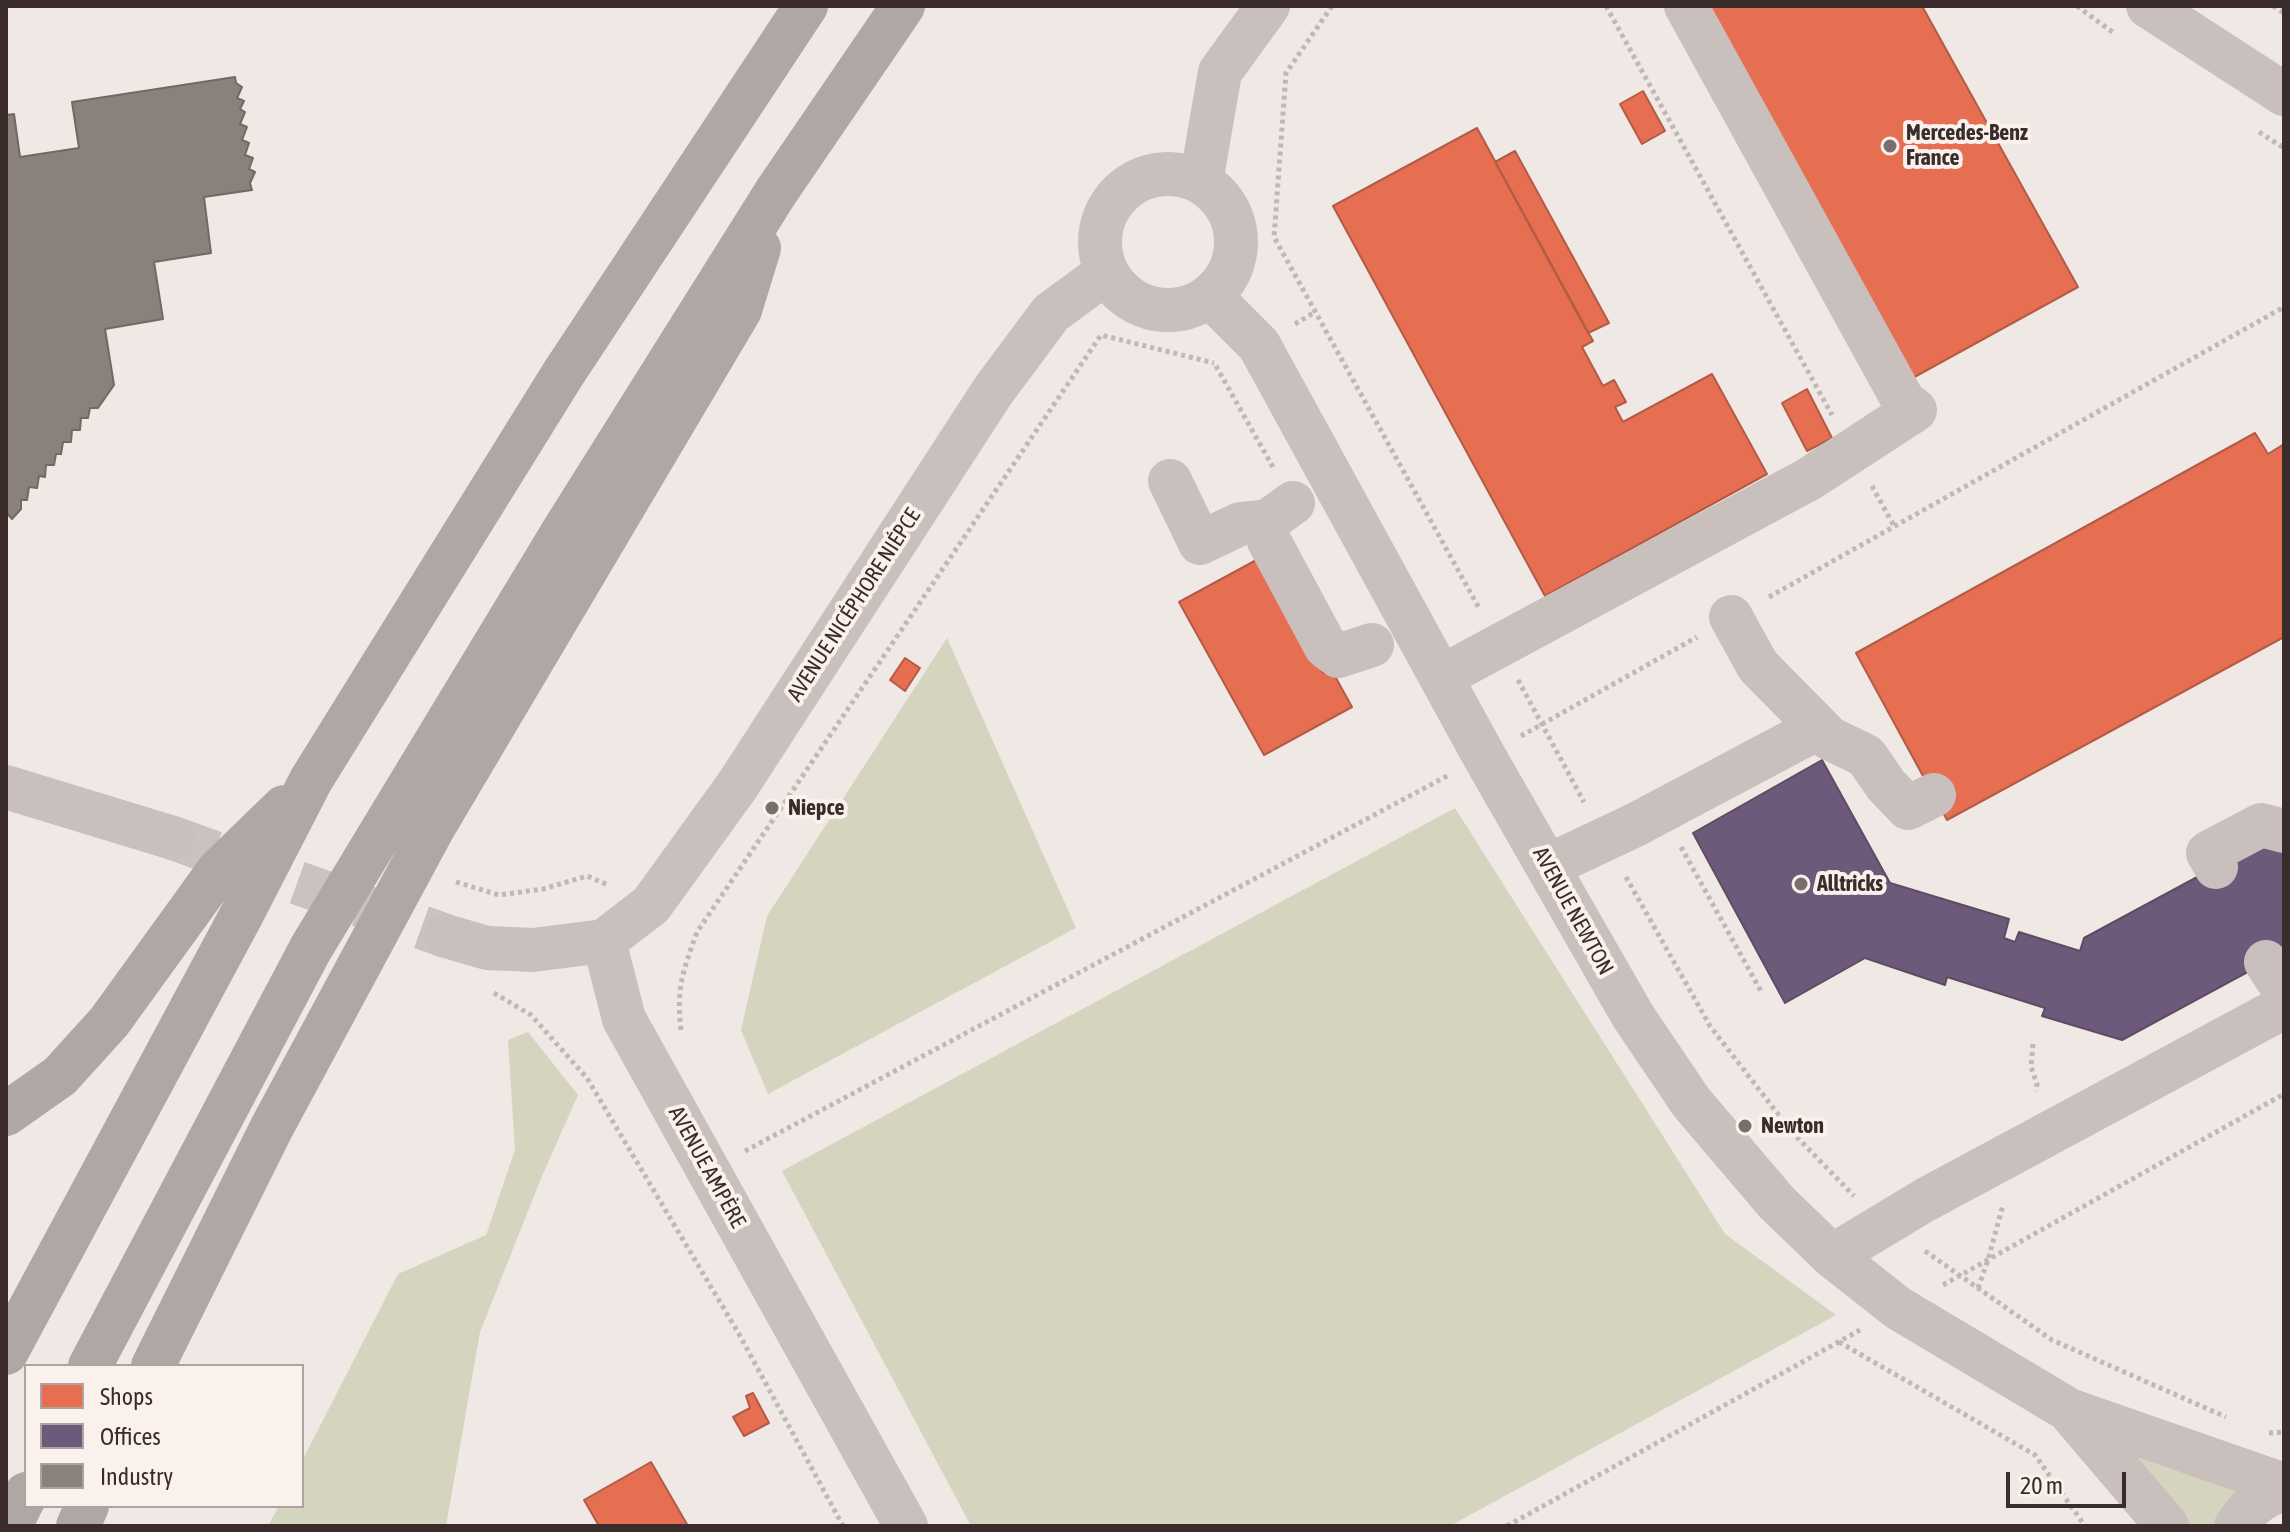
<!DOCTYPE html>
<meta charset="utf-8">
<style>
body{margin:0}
#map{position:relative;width:2290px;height:1532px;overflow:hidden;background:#efe8e5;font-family:"Asap Condensed",sans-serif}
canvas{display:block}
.frame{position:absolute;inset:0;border:8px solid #3a2c2b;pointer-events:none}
.legend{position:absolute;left:24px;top:1364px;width:280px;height:144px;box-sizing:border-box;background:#faf1ed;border:2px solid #ada29f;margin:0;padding:10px 14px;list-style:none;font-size:24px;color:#3a2c2b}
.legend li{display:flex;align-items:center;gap:16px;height:40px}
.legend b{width:40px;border:2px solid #ada29f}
.scale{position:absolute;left:2006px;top:1472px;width:120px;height:36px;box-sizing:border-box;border:4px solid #3a2c2b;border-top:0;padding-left:10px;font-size:24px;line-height:28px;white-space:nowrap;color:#3a2c2b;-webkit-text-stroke:6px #faf1ed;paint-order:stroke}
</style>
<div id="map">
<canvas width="2290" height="1532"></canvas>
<div class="frame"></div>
<ul class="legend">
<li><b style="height:22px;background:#e76f51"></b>Shops</li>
<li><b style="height:22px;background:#6d597a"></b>Offices</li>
<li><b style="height:22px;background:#8a817c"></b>Industry</li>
</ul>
<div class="scale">20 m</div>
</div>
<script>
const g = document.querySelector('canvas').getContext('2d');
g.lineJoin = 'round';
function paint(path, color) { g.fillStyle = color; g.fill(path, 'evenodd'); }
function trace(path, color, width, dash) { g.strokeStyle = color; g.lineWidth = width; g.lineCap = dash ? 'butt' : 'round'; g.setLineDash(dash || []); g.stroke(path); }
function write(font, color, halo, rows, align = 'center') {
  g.font = font + ' "Asap Condensed",sans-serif'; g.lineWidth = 8; g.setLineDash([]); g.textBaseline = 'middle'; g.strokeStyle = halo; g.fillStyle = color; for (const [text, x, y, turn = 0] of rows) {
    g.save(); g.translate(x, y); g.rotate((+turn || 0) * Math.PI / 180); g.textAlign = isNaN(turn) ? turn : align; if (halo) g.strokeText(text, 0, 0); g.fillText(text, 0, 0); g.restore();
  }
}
const green = new Path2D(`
 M947 638 1076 928 768 1094 741 1030 767 916Z
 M1455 808 1725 1234 1836 1315 1450 1526H971L782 1171Z
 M528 1032 578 1095 542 1176 480 1332 446 1526H268L279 1506H302V1461L398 1274 486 1235 515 1150 508 1040Z
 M2117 1441 2247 1488 2216 1526H2181Z`);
const shops = new Path2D(`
 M1702 6H1922L2078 287 1909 380Z
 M1643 91 1665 131 1642 144 1620 104Z
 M1477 128 1593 341 1582 347 1603 386 1614 380 1626 402 1615 407 1623 422 1712 374 1767 474 1545 596 1333 206Z
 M1515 151 1609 323 1588 333 1495 162Z
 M1807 389 1832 438 1807 451 1782 403Z
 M2255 433 2268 454 2284 444V637L1947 820 1856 653Z
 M1260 558 1323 673 1331 669 1352 707 1264 755 1179 602Z
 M905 658 920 668 905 691 890 680Z
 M753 1393 769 1423 744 1436 733 1417 750 1408 746 1396Z
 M651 1462 688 1526H599L584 1500Z`);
const offices = new Path2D(`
 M1822 760 1890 883 2009 919 2004 938 2015 942 2019 932 2080 951 2084 938 2264 841 2284 846V946L2275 951 2266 962 2122 1040 2042 1016 2045 1008 1947 977 1945 985 1865 958 1785 1003 1693 833Z`);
const industry = new Path2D(`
 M235 77 236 83 242 87 237 98 244 101 240 109 245 112 240 124 247 127 242 140 249 143 245 155 253 158 249 169 255 172 250 183 252 190 204 197 211 253 154 262 163 319 105 329 114 385 98 408H90L88 418H81L80 430H72L71 442H63L61 454H56L54 465H46L45 477 39 476 37 488 29 487 27 500H21V509L12 519 6 512V115L14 114 20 157 79 148 72 102Z`);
const minorTunnel = new Path2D(`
 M173 838 446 936`);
const path = new Path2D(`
 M1332 6 1286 73 1274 237 1479 608
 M1606 6 1832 415
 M2077 6 2115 34
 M2273 6 2284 13
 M2259 132 2284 148
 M1295 324 1315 312
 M1216 366 1274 469
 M1872 486 1894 526
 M1769 597 2284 307
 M1518 680 1584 802
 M1521 736 1697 637
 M1681 847 1762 993
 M1626 877 1710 1026 1791 1131 1854 1196
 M456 882 499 895 543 889 587 876 608 885
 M494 993 531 1015 587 1078 739 1334 843 1526
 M681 1030C676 988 683 971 697 932L1101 335 1214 363
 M2033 1044 2031 1067 2037 1084 2035 1091
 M745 1151 1449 775
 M1925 1251 2052 1340 2226 1417
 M1943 1285 2284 1094
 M1978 1288 1988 1260 2003 1205
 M1839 1342 2035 1455 2085 1526
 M2269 1433 2284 1432
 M1507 1526 1860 1330`);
const minor = new Path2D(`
 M2148 6 2284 94
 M1100 242a68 68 0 1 1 136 0a68 68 0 1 1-136 0Z
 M1201 182 1220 72 1268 6
 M1210 296 1259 345 1484 756 1633 1016 1691 1102 1777 1203 1832 1256 1898 1308 2069 1410 2284 1485
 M1170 481 1200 543 1240 524 1268 521
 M1293 503 1268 521V539L1326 647 1338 656 1372 645
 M1731 617 1758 666 1829 738 1866 756 1886 785 1908 808 1934 795
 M1441 677 1809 479 1915 410 1904 402 1686 6
 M6 787 173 838
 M1548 866 1635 825 1818 728
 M2216 867 2208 853 2261 825 2284 831
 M446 936 487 948 533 950 604 941 651 905 737 786 993 391 1051 313 1107 272
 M604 941 624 1019 906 1526
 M2266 962 2284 990
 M1832 1256 1925 1200 2284 1007
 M2070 1412 2167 1526
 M2236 1526C2248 1507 2262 1496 2284 1489`);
const highway = new Path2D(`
 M6 1114 60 1076 109 1022 219 870 284 807
 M6 1353 242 914 311 780 563 374 806 6
 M90 1366 311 948 564 530 776 192 903 6
 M153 1366 272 1127 433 828 740 310 759 248
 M10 1526 26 1494
 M78 1526 87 1506`);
const markers = [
 [1890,146,8,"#796e6c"],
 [772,808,8,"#796e6c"],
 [1801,884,8,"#796e6c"],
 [1745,1126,8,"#796e6c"]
];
const poiNames = [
 ["Mercedes-Benz",1906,133],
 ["France",1906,158],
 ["Niepce",788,808],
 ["Alltricks",1817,884],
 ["Newton",1761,1126]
];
const streetNames = [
 ["AVENUE NICÉPHORE NIÉPCE",854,605,-57],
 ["AVENUE NEWTON",1573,911,61],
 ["AVENUE AMPÈRE",707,1167,61]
];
paint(green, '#d5d4bf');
paint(shops, '#e76f51');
trace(shops, '#b35b46', 2);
paint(offices, '#6d597a');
trace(offices, '#5e4c62', 2);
paint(industry, '#8a817c');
trace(industry, '#726864', 2);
trace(minorTunnel, '#cbc2c0', 44, [44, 22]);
trace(path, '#c1b8b6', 5, [4, 4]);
trace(minor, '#c9bfbd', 44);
trace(highway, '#aea7a4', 44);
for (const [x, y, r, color] of markers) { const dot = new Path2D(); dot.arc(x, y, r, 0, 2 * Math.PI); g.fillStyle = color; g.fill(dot); trace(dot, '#faf1ed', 3); }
write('bold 22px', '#3a2c2b', '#faf1ed', poiNames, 'left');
write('22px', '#3a2c2b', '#faf1ed', streetNames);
</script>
